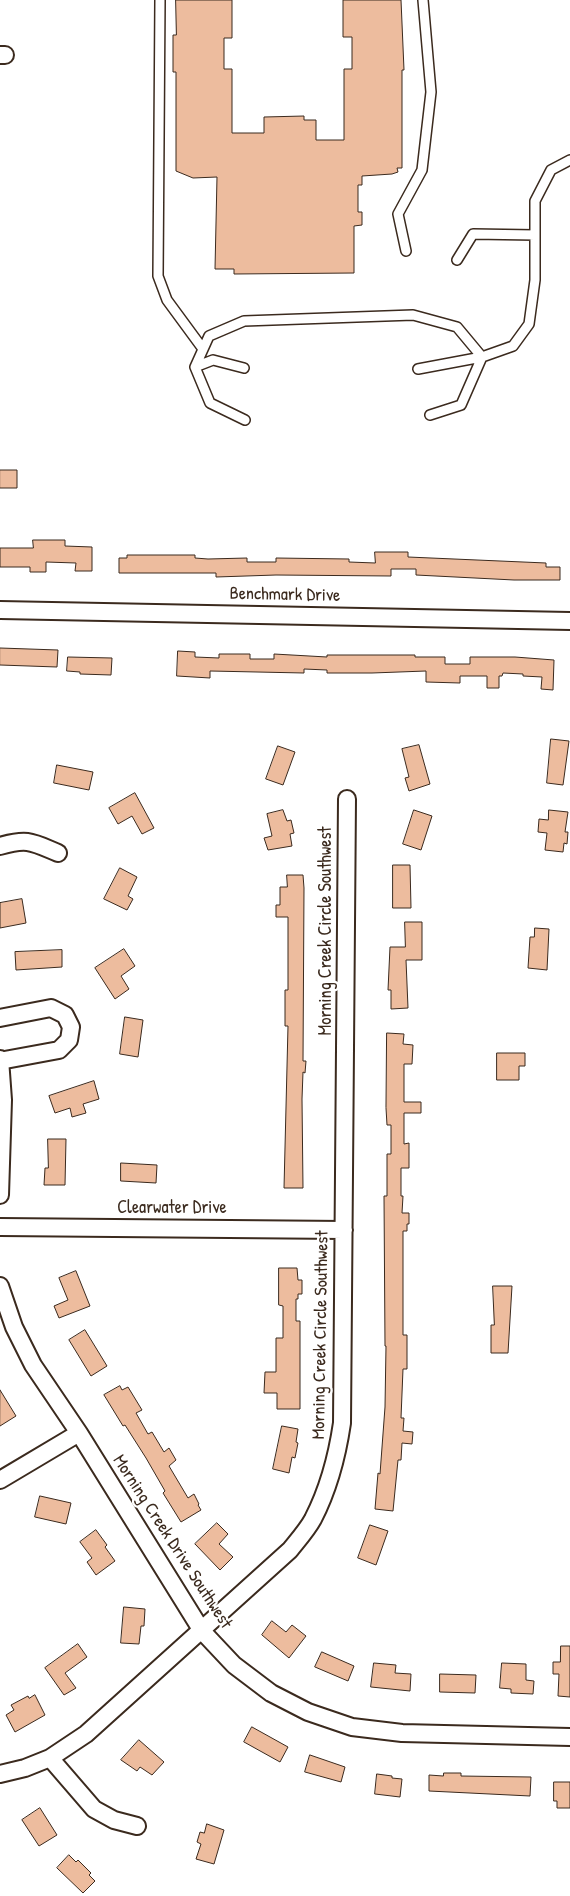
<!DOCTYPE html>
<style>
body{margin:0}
canvas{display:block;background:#fff}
</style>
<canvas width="570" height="1896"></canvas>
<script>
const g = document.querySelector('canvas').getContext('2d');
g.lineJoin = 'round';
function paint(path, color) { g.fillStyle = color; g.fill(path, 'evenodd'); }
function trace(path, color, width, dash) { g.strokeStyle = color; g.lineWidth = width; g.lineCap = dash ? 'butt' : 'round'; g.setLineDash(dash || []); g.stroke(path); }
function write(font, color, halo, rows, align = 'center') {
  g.font = font + ' "Patrick Hand",sans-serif'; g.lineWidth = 4.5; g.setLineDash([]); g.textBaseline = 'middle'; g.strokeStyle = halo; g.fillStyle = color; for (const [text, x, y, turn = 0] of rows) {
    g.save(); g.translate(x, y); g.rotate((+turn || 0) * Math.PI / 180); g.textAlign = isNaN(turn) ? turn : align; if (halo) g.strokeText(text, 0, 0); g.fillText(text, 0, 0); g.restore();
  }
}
const building = new Path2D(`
 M176 0H232V38H224V69H232V133H264V117L304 116V120H316V140H344V69H352V37H343V0H401L404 70H402V168H397L398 172 392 174 362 176V185H358V212H362V225L354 226V273L234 274V269H215L217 177 193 178 176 171V72H173V35H176Z
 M0 470H17V488H0Z
 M33 540H65V546L92 547V571H75L76 563 46 562V572H30V567H0V548H33Z
 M375 552H408V557L546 563V567H560V580H514L416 575V569H391V576L276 575 216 577V573H119V558H127V555H195V558L208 559 247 558V562H276V558L349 559V562L375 563Z
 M0 648 58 650 57 667 0 665Z
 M178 651 195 652V657L219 658V654H250V659H274V654L327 657V655H415V657H445V664H470V657H515L554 660 553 690 541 689 542 677 523 676V674L503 673 502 676H499V688H487V676H460V683L426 682V671L372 673H327V670L304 669V673L210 671V678L177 676Z
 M68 657 112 658 111 675 80 674V672L67 671Z
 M551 739 569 741 563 785 547 783Z
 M419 745 430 784 409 791 405 778 409 777 402 749Z
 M278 746 295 752 283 785 266 779Z
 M57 765 93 772 89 790 54 783Z
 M135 793 154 828 142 834 132 816 118 824 109 808Z
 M283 810 287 821 291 820 294 833 290 834 292 846 268 850 264 838 272 836 267 814Z
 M414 810 432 816 421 850 403 844Z
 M549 810 568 812 565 832H568L567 844 564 843 563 852 545 850 547 833 538 832 539 819 548 820Z
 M393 865H410L411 908H393Z
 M120 868 137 877 128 896 133 899 127 910 104 899Z
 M287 875H303L304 888 303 1061H306L305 1073 303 1072 302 1099 303 1188H284L288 1026H285V990H288V917H276V905H280V887H287Z
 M22 899 26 923 0 928V903Z
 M405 922H422V960H406L408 1008 391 1009V990H388L390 947H405Z
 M535 928 549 929 547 970 528 968 530 937H534Z
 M124 949 135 966 121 976 129 989 115 999 95 968Z
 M62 950V967L16 970 15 952Z
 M125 1017 143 1020 138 1057 120 1054Z
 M387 1033 404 1034 403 1044 413 1045 412 1064H404V1102H421V1113H404V1144L409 1143V1168H401V1196H403L402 1213H409V1224H407V1231H403V1335H407V1369H403L401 1418H404L403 1431 413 1432 412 1444 402 1443 401 1460H398L393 1511 375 1509 378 1473 380 1474 385 1407 386 1346H385L384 1196H387V1154H391V1125H387L386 1108Z
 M497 1053H525V1066H519V1080H497Z
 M94 1081 99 1099 83 1104 86 1113 72 1117 70 1108 55 1113 49 1096Z
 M48 1139H66L65 1185H44L45 1168H48Z
 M121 1163 157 1165 156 1183 121 1181Z
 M279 1268H297L298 1280H302V1294H298V1299H296V1321H300V1409H277V1393H264L265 1372H276V1338H283V1306L279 1305Z
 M76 1271 90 1306 59 1318 54 1306 68 1300 59 1278Z
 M493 1286H512L508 1353H491V1325H494Z
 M85 1330 107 1366 91 1376 69 1340Z
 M120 1386 122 1390 128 1387 142 1410 136 1413 148 1434 152 1432 164 1452 169 1448 176 1460 169 1466 188 1498 194 1494 199 1504 198 1505 201 1510 181 1522 163 1493 165 1491 146 1458 125 1425 123 1426 104 1395Z
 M0 1390 16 1416 0 1426Z
 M282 1426 298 1429 296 1442 298 1443 295 1458 292 1457 289 1473 273 1469Z
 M40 1496 71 1503 66 1524 35 1517Z
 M217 1523 228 1534 219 1544 233 1557 220 1570 195 1544Z
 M370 1525 388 1531 376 1565 358 1558Z
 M96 1530 107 1545 105 1547 115 1561 96 1575 87 1562 92 1558 80 1542Z
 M124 1607 145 1609 144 1626H141L139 1644 121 1643Z
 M272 1621 286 1632 292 1625 306 1636 289 1658 262 1635Z
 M78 1644 87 1657 65 1673 76 1688 64 1695 45 1668Z
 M561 1646H570V1697L558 1696 559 1674H553V1662H560Z
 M322 1652 354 1666 348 1681 315 1667Z
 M374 1663 396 1665 395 1673 411 1674 410 1691 371 1687Z
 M502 1663 526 1664V1680L534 1681 533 1694 511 1693V1689L500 1688Z
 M440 1674 476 1675 475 1693 440 1692Z
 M35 1695 45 1715 15 1732 6 1715 14 1710 11 1705 28 1696 29 1698Z
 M252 1727 288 1747 280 1762 244 1742Z
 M139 1740 164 1762 152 1775 140 1767 137 1771 121 1760Z
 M310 1755 345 1767 341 1782 305 1772Z
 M444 1773H461V1776L531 1777 530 1796 429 1791V1775L443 1776Z
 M377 1774 392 1776V1778L402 1779 400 1797 375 1794Z
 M554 1782H570V1808H557V1801H554Z
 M40 1808 57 1835 39 1846 22 1820Z
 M207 1824 224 1830 214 1864 196 1859 201 1844 197 1842 200 1832 204 1833Z
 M69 1855 76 1862 78 1860 91 1873 89 1875 95 1881 83 1893 57 1868Z`);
const lane = new Path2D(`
 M160 0 158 276 167 300 203 349
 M406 251 398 214 422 170 431 92 423 0
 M457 260 473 234 535 235
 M195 367 213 360 244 368
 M418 369 482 357 513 346 529 324 535 280V201L551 170 570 160
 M430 415 461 405 482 357
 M245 420 210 403 195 367 209 336 244 321 413 315 457 327 482 357`);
const street = new Path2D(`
 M0 55H5
 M0 610 570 621
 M0 846C28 838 32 842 58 853
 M0 1018 51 1008 65 1015 71 1027 69 1040 59 1050 0 1061
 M0 1059 3 1100 0 1195
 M0 1227 344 1230
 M0 1286 14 1327 33 1365 79 1433 202 1631 234 1665 271 1693 308 1712 352 1727 402 1733 570 1737
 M0 1480 79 1433
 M50 1758 94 1809 114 1820 137 1826
 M0 1774 25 1768 50 1758 86 1734 290 1550C298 1540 307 1530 313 1519 329 1488 337 1457 342 1423L347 799`);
const streetNames = [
 ["Benchmark Drive",285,595,1],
 ["Morning Creek Circle Southwest",326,931,-90],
 ["Clearwater Drive",172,1208],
 ["Morning Creek Circle Southwest",321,1335,-89],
 ["Morning Creek Drive Southwest",172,1542,57]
];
paint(building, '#edbc9e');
trace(building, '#3b2a1e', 1);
trace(lane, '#3b2a1e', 12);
trace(street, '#3b2a1e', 20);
trace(lane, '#fff', 9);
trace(street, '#fff', 16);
write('18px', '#3b2a1e', '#fff', streetNames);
</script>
